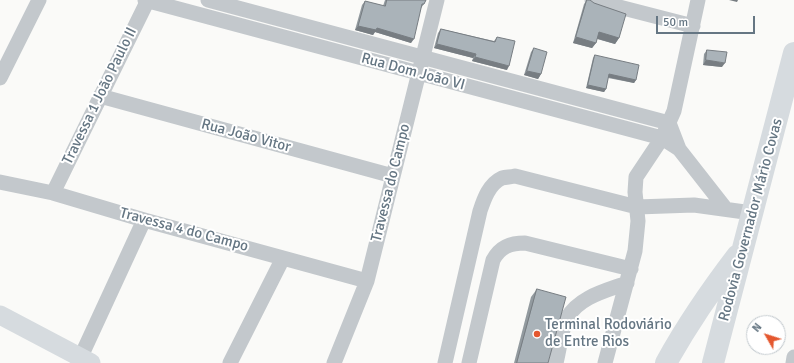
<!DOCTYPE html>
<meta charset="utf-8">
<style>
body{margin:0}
#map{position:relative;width:794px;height:363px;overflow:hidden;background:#fafaf8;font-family:Signika,sans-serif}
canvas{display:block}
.north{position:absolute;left:746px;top:315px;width:40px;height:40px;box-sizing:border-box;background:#fff;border:1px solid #c1c8cd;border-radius:50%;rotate:309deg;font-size:11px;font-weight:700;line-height:16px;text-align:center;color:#657683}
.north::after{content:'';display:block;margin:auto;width:14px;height:18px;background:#e4572e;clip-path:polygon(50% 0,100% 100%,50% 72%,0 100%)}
.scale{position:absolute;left:656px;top:16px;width:99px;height:18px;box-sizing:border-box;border:2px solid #657683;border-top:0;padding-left:5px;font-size:12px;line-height:14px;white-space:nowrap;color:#657683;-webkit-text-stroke:3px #fff;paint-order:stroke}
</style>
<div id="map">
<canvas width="794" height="363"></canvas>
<div class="north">N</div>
<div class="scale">50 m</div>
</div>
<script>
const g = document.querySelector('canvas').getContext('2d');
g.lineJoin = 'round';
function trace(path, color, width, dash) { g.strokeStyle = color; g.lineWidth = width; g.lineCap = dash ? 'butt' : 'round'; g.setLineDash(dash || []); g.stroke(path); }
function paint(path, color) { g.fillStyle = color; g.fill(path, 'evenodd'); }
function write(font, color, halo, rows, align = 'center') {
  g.font = font + ' Signika,sans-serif'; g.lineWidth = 4; g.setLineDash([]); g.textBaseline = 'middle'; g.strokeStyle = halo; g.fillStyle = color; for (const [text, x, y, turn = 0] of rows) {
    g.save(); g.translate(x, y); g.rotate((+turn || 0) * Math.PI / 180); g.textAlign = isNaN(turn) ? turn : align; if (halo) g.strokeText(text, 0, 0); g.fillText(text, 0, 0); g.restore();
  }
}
const minor = new Path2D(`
 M145 0 662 138 679 149
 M208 0 669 123 679 149 726 209
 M592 0 693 26
 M0 78 39 0
 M100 96 393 176
 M0 182 53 193 144 220 367 281
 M53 193 148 0
 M78 363 144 220
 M230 363 283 258
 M334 363 367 281 437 0
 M445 363 480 211C484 199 489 184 502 178 506 177 511 177 515 176L637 207 694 205 752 213
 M469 363 493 260C500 247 510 243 525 243L631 269
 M556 363C559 352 562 327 567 318 579 297 605 291 627 283
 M605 363 635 251 638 221 635 192 636 177 662 138 674 111 698 0
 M793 363 794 357`);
const major = new Path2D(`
 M0 315 91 363`);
const highway = new Path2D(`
 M666 363C687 325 711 290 737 256
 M713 363 794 53`);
const wall = new Path2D(`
 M385 0H426L424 4 421 8 411 43 375 32 373 35 355 30 362 5 365 1 383 6Z
 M587 0H590L619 38 615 44 597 39 596 43 592 48 573 43 584 4Z
 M441 29 494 41 497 37 507 70 472 61 473 58 434 48 438 33Z
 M534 48 541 74 538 79 524 75 531 52Z
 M707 50 722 67 703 65 704 54Z
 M595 55 636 80 634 83 608 78 606 89 604 92 586 88 593 58Z
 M537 289 548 363H514L531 297Z`);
const shadedWall = new Path2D(`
 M729 0H738L737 2Z
 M358 26 377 28 414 39 411 43 375 32 373 35 355 30Z
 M599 32 619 38 615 44 595 38Z
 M576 37 596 43 592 48 573 43Z
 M437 44 476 54 473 58 434 48Z
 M475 57 509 66 507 70 472 61Z
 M706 60 725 63 722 67 703 65Z
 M527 71 541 74 538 79 524 75Z
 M609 74 636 80 634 83 607 77Z
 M588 85 606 89 604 92 586 88Z`);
const building = new Path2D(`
 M387 0H426L424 4H422L414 39 377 28 376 30 358 26 365 1 385 6Z
 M587 0H590L594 3 626 14 619 38 599 32 596 43 576 37Z
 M441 29 495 42 497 37 515 41 509 66 475 57 476 54 437 44Z
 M534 48 547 52 541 74 527 71Z
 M707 50 727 52 725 63 706 60Z
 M595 55 639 65 636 80 609 74 606 89 588 85Z
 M537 289 566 297 548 363H517Z`);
const markers = [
 [537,334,4,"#e4572e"]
];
const streetNames = [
 ["Rua Dom João VI",413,72,15],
 ["Travessa 1 João Paulo II",100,96,-64],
 ["Rua João Vitor",246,136,15],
 ["Travessa do Campo",391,183,-76],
 ["Rodovia Governador Mário Covas",751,220,-75],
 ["Travessa 4 do Campo",184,230,15]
];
const poiNames = [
 ["Terminal Rodoviário",545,325],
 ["de Entre Rios",545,342]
];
trace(minor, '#c3c8cc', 15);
trace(major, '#d6dbdf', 19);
trace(highway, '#d6dbdf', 22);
paint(wall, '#929a9f');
paint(shadedWall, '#777d82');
paint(building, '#aab3b9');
trace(building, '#777d82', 1);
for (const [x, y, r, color] of markers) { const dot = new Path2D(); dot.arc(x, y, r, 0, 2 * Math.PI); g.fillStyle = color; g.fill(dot); trace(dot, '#fff', 1.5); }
write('15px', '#657683', '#fff', streetNames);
write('15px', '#657683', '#fff', poiNames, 'left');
</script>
